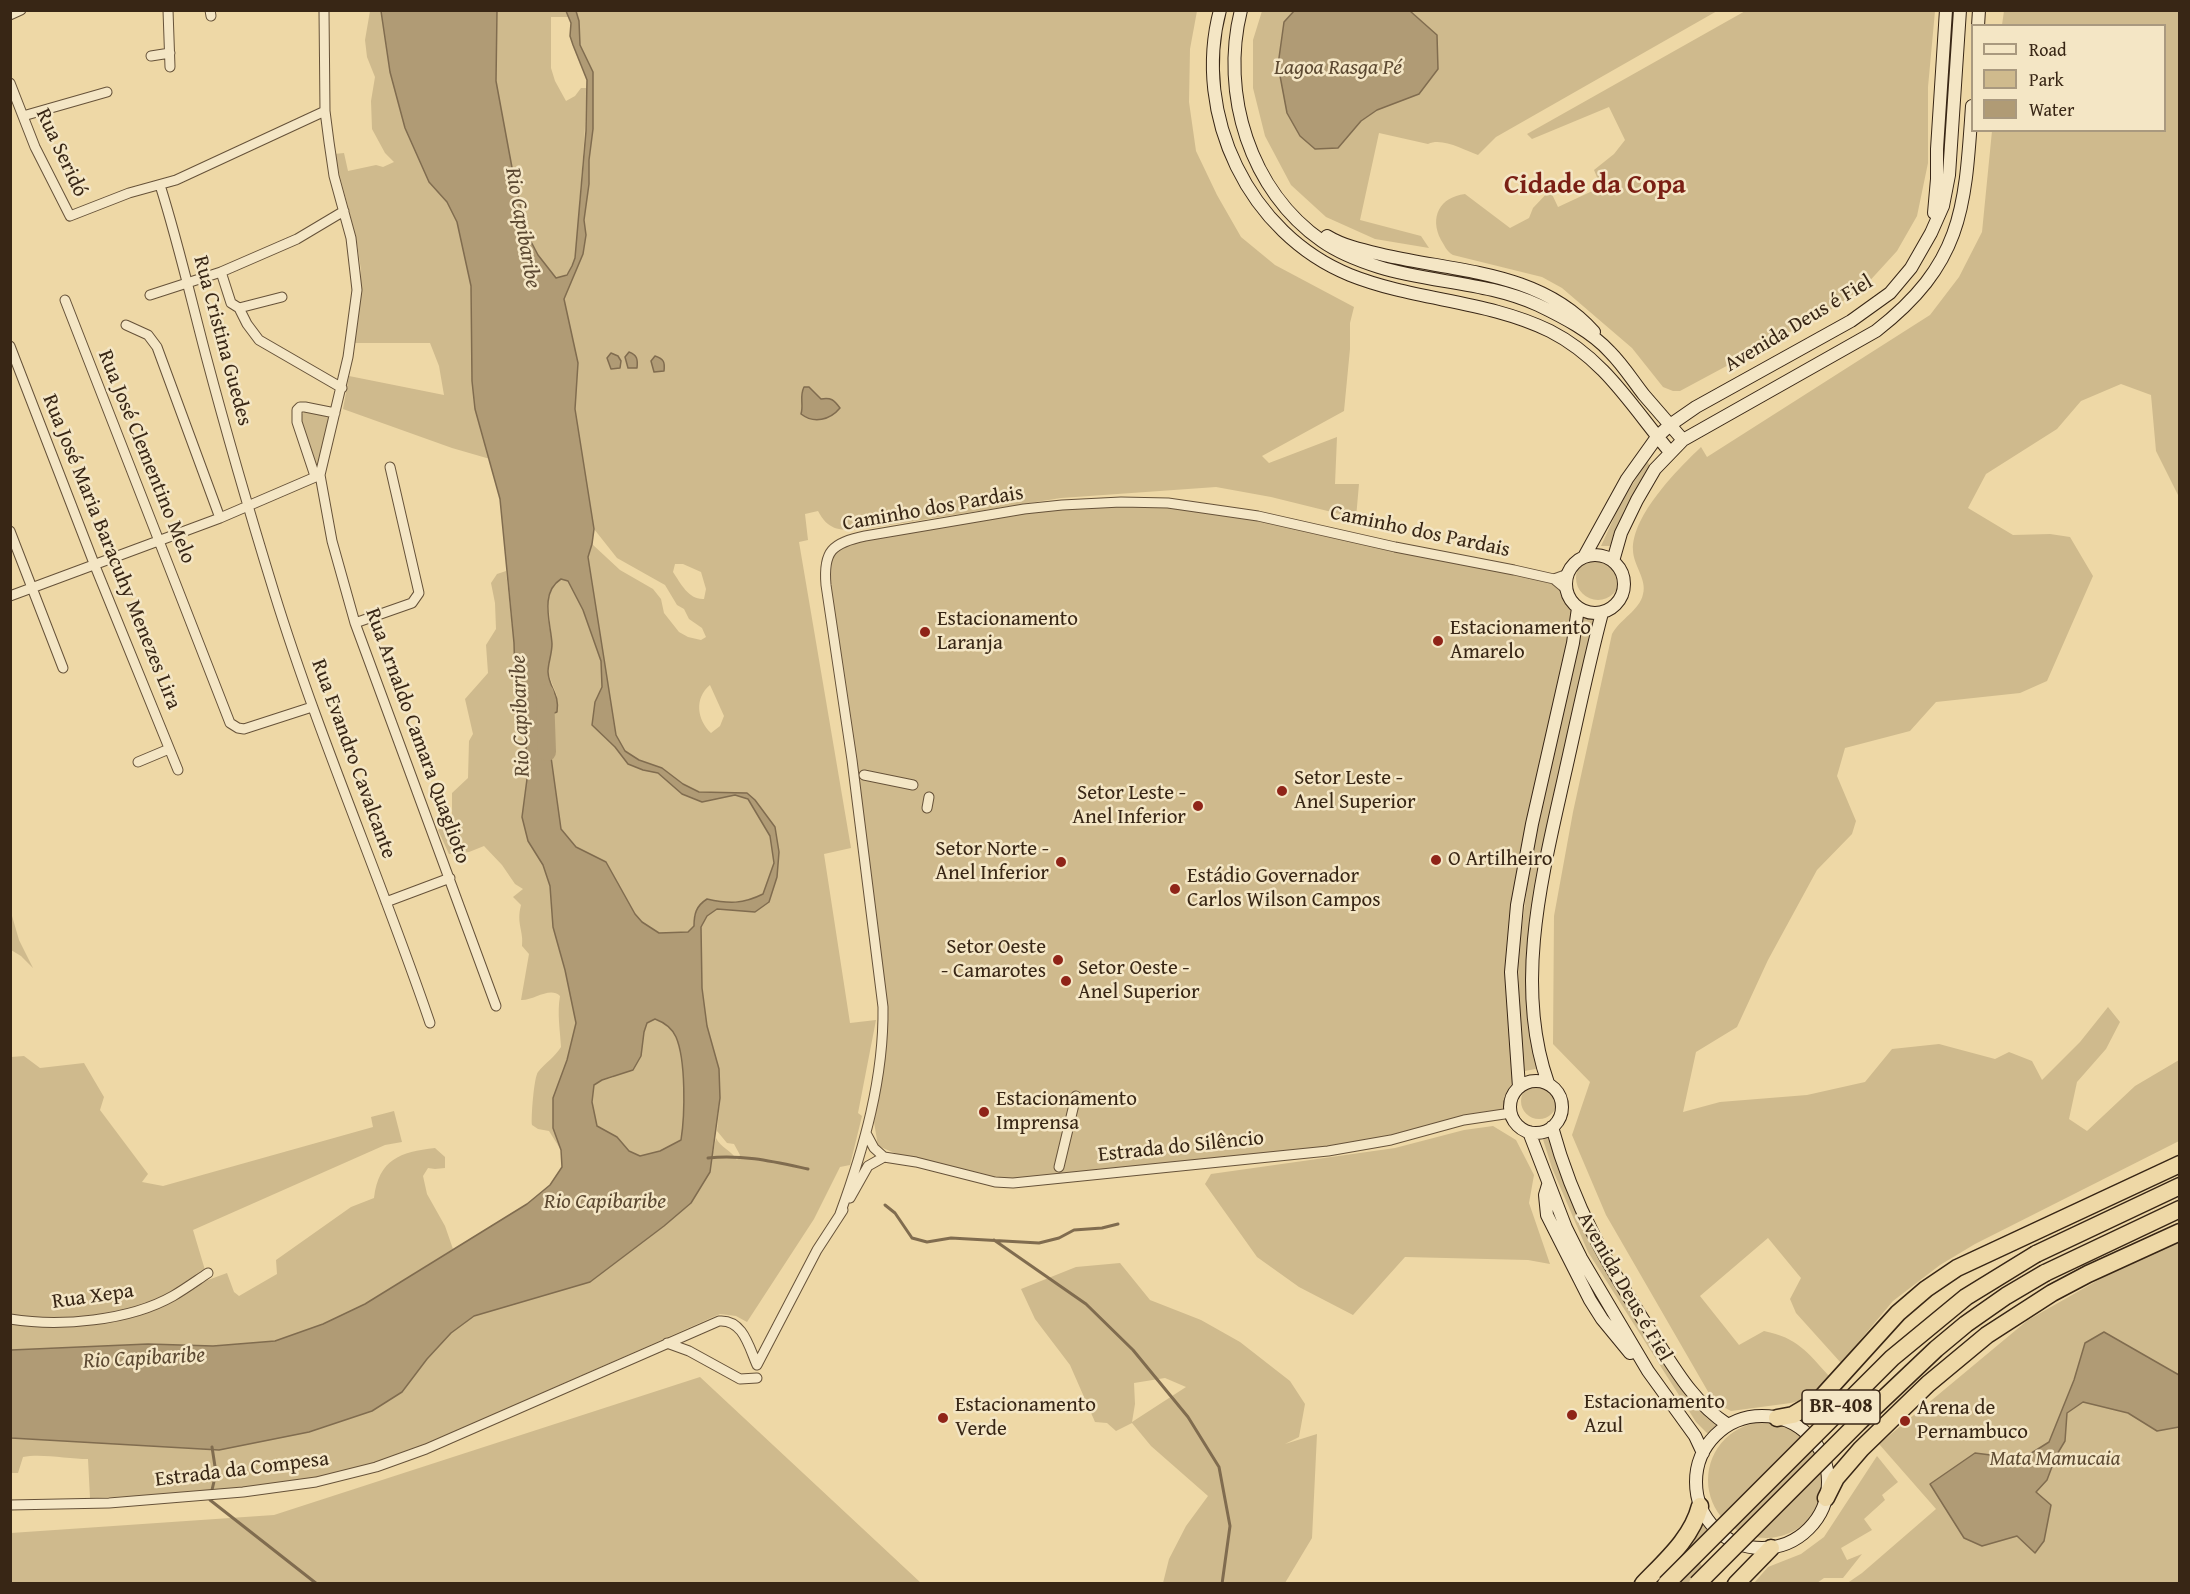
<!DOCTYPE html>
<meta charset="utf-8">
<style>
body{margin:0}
#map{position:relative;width:2190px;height:1594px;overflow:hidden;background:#eed8a6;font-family:"Gentium Book Plus",serif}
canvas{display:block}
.frame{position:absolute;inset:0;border:12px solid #382615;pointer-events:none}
.legend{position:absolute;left:1971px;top:24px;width:195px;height:108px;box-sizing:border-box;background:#f4e6c5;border:2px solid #a9997f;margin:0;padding:8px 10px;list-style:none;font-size:18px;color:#382615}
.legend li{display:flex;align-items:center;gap:12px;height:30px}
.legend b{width:30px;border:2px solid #a9997f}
</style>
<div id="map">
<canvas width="2190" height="1594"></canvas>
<div class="frame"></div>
<ul class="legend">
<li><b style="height:8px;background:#f4e6c5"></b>Road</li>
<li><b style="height:16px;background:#cfba8d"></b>Park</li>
<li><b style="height:16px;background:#b09b75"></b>Water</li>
</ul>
</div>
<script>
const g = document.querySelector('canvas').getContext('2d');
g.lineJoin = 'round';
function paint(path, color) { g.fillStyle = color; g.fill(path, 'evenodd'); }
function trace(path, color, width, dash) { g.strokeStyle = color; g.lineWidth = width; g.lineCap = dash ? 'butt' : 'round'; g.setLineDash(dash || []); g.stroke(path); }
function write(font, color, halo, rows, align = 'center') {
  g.font = font + ' "Gentium Book Plus",serif'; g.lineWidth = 5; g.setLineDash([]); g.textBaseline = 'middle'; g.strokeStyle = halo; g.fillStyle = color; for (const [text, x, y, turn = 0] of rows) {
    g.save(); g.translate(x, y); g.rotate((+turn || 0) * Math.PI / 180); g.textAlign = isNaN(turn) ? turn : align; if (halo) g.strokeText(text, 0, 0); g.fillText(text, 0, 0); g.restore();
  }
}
const green = new Path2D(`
 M1747 10 1935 11 1928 87V163L1917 216 1897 251 1865 286 1829 311 1680 391H1673L1663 387 1632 348 1562 288 1542 277 1453 255C1446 251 1445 246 1441 240 1429 217 1440 197 1465 194L1510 228 1529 218 1533 208 1550 190 1558 207 1601 187 1594 170 1614 154 1625 140 1609 107 1532 139 1527 134Z
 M370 11H381L429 182 447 202 457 222 465 253 471 286 472 381 490 459 452 448 343 409 349 376 444 395 439 366 430 343H354L361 270 356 237 334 154 344 153 348 171 376 165 383 167 394 162 385 153 372 129 371 101 375 77 367 57 365 40Z
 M497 11H566L569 17H551V68L555 81 566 101 575 96 581 88H586C586 124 583 159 580 195 578 217 581 243 573 265 570 273 564 277 556 278L538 255 527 234 513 173 496 81Z
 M576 11H1197L1190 49 1189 102 1196 151 1217 195 1241 237 1275 265 1354 307 1350 323V349L1344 411 1262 456 1269 463 1337 437 1335 484H1359L1356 518 1271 497 1216 487 1061 498 858 530C838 530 828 530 818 511L805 514 808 540 799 542 851 848 824 854 850 1023 876 1020 858 1113 862 1116 850 1165 840 1167 814 1219 747 1322 736 1316 720 1314 409 1452 373 1463 302 1482 185 1494 90 1498 88 1459C69 1459 40 1453 23 1457L18 1473H11L10 1438 219 1450 309 1432 372 1411 402 1392 427 1359 451 1333 474 1316 590 1282 664 1226 691 1203 709 1172 716 1138C721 1148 731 1150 737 1160L740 1155 734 1144 727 1143 717 1131 720 1098 719 1069 707 1026 702 988 701 927 707 916 717 909 755 912 769 902 779 852 755 800 734 792H699L683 784 662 768 639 760 625 751 616 735 588 557 592 544 620 570 653 589 661 599 664 613 679 632 688 637 701 640 706 637 702 628 689 619 684 609 677 605 665 585 617 558 594 529 575 409 578 363 564 299 583 254 586 235 584 220 589 184V160L593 129V72L580 45 579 21ZM814 393 821 399 829 398 840 408C828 422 817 418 801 414L803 408ZM675 564H683L701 572 706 589 704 599C689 600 681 584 673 572ZM710 685 724 716 720 726 711 733C697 720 694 698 710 685Z
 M1262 11H1294L1284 22 1279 65 1287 113 1300 136 1316 149 1338 148 1361 121 1377 110 1419 94 1438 69 1437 35 1410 11H1717L1496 137 1478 155C1464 150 1442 137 1428 144L1379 133 1360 220 1421 236 1429 248 1375 239 1326 217 1291 185 1265 136 1253 88V40Z
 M2004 11H2179V497L2156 451 2151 395 2121 384 2081 401 2057 429 1986 474 1968 508 2013 535 2050 534 2070 537 2093 576 2047 681 2020 693 1936 702 1910 731 1845 748 1837 776 1856 821 1852 834 1817 870 1768 960 1737 1027 1696 1052 1683 1112 1720 1102 1807 1095 1865 1082 1892 1049 1939 1044 1995 1059 2009 1052 2032 1061 2042 1080 2080 1042 2108 1007 2120 1022 2106 1049 2077 1082 2069 1119 2087 1131 2135 1086 2179 1060V1141L1975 1244 1940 1265 1893 1301 1841 1363 1796 1313 1790 1299 1801 1278 1768 1238 1700 1296 1739 1345 1764 1331C1798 1338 1807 1352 1829 1376L1806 1399 1791 1403 1731 1411 1714 1402 1606 1215 1572 1135 1590 1082 1553 1044 1554 916 1573 812 1612 634C1619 620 1640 610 1643 594 1647 579 1633 565 1633 550 1632 515 1678 469 1701 447L1707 457 1930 315 1959 277 1982 232 1992 131 2164 130V26L2002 25Z
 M307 410 331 417 318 471 301 420 302 414Z
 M1647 460 1650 467 1624 510 1610 546H1601L1619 507Z
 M1062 505H1189L1554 579 1567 593 1578 613 1513 936 1518 1065 1514 1092 1510 1106 1511 1113 1391 1140 1013 1183 916 1162 878 1146 874 1122 885 1061 886 1000 825 574 837 545Z
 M1576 578a22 22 0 1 1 44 0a22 22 0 1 1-44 0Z
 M506 571 514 643 515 677 526 743 527 779 522 817 528 841 543 865 550 886 553 927 565 970 576 1023 553 1128 561 1150 549 1131 538 1129 532 1125C531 1117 534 1077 538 1072 545 1063 555 1057 561 1047 560 1030 557 1013 560 996 550 986 533 1001 521 1000L529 954 522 946C524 931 516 924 521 905L513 897 523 889 515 884 502 865 484 846 469 852 449 854 438 830 452 821V793L468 778 469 741 473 734 465 699 488 673 486 645 496 629 495 603 491 583 497 574Z
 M561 579 568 581 583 610 601 661 602 687 595 702 602 735 615 747 628 764 643 770 658 773 702 802 735 795 748 799 770 836 774 863 763 894C741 904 730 904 707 899L694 916V926L688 932 659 933 641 922 635 914 606 862 576 847 561 829 551 757 553 743 545 725 546 716 552 714 557 696 548 673 552 645 548 600 554 583Z
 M1584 611 1598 615 1531 955 1540 1068 1525 1071 1520 1030 1518 955 1528 881 1537 829Z
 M10 909 19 940 33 968 21 956 11 950Z
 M655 1019C663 1022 672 1028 676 1037 686 1060 685 1114 681 1140L660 1151 640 1156 629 1151 617 1137 597 1126 592 1102 594 1085 602 1080 612 1078 641 1056 644 1032 647 1023Z
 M24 1056 40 1068 84 1063 104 1097 100 1110 148 1174 142 1182 163 1186 373 1127 371 1117 394 1111 402 1142 385 1145 193 1230 208 1280 227 1273 234 1292 239 1296 277 1274 276 1260 351 1207 374 1198C379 1159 400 1152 435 1148L445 1157V1168L435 1169 428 1168 423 1176 427 1194 445 1226 453 1249 365 1304 323 1324 275 1341 213 1346 148 1344 11 1350V1057Z
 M1521 1101a18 18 0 1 1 36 0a18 18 0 1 1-36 0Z
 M1493 1126 1516 1140 1534 1175 1529 1203 1550 1264 1528 1260 1405 1257 1353 1315 1299 1287 1257 1257 1205 1184 1211 1174 1395 1148 1464 1130Z
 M1556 1129 1586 1221 1688 1393 1707 1418 1719 1424 1708 1434 1696 1422 1588 1252 1552 1168 1541 1133Z
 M2179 1237V1583L1846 1584 1862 1573 1936 1509 1879 1444 2028 1320 2130 1262Z
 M1120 1263 1150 1300 1201 1320 1240 1342 1290 1381 1305 1404 1299 1437 1285 1444 1317 1434 1312 1538 1285 1583H1163L1169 1559 1186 1526 1208 1496 1151 1446 1132 1423 1116 1431 1107 1423 1095 1422 1070 1365 1035 1319 1021 1289 1076 1267ZM1165 1378 1186 1387 1132 1422 1135 1404 1134 1383Z
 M700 1377 921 1583H11V1533L274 1515Z
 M1708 1480a58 58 0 1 1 116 0a58 58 0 1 1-116 0Z
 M1877 1456 1898 1482 1882 1495 1885 1500 1864 1519 1872 1530 1841 1548 1847 1560 1862 1554 1843 1578H1824L1817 1583H1754L1768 1567 1801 1554 1824 1537Z
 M1705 1522 1711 1532 1661 1583 1648 1584Z
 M1698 1560 1704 1569 1690 1583 1675 1584Z`);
const water = new Path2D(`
 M381 11H497L496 81 513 173 527 234 538 255 556 278 567 275 572 266 575 258 586 131 587 80 573 45 570 36 571 23 566 11H576L579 21 580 45 593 72V129L589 160V184L584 220 586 235 583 254 564 299 578 363 575 409 594 529 592 544 588 557 616 735 625 751 639 760 662 768 683 784 699 792 747 793 755 800 775 827 779 852 777 877 769 902 755 912 717 909 707 916 701 927 702 988 707 1026 719 1069 720 1098 710 1172 691 1203 664 1226 590 1282 474 1316 451 1333 427 1359 402 1392 372 1411 309 1432 219 1450 11 1438V1350L148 1344 213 1346 275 1341 323 1324 365 1304 527 1204 550 1185 562 1167 561 1150 553 1128V1098L567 1060 576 1023 565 970 553 927 550 886 543 865 528 841 522 817 527 779 526 743 515 677 514 643 500 499 475 409 472 381 471 286 457 222 447 202 429 182 405 128 390 72ZM561 579 568 581 583 610 601 661 602 687 595 702 592 725 615 747 628 764 643 770 658 773 682 794 702 802 735 795 748 799 770 836 774 863 763 894C743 904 729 904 707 899 696 906 694 914 694 926L688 932 659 933 642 922 635 914 606 862 576 847 561 829 551 757 553 743 551 732 545 725 546 716 557 712C560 694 549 688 548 672 548 663 552 654 552 644 551 624 539 593 561 579ZM655 1019C663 1022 672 1028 676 1037 686 1060 685 1115 681 1140L660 1151 640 1156 629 1151 617 1137 597 1126 592 1102 594 1085 602 1080 633 1070 641 1056 644 1032 647 1023Z
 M1294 11H1410L1437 35 1438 69 1419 94 1377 110 1361 121 1338 148 1315 149 1300 136 1287 113 1278 65 1284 22Z
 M629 352C637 355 638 359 637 368H628L625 357Z
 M611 353 618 356 621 361 620 368 611 369 607 358Z
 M655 356C664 359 665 362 664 371L654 372 651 361Z
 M804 387H809L821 399C831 397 834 400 840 408 830 420 814 424 801 414 804 404 799 397 804 387Z
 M2104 1332 2179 1375V1427L2157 1431 2128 1413 2083 1402 2067 1413 2065 1441 2056 1456 2047 1480 2036 1492 2051 1505 2044 1541 2035 1553 2017 1536 1982 1546 1964 1538 1930 1484 1975 1453 2022 1459 2049 1442 2074 1380 2085 1343Z`);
const stream = new Path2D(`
 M708 1158C742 1154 775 1162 808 1169
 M885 1205 895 1213 912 1238 927 1242 951 1238 1039 1243 1059 1238 1074 1230 1102 1228 1118 1224
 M994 1240 1086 1304 1133 1350 1188 1417 1219 1467 1230 1526 1222 1584
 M212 1490 216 1473 212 1447
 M210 1500 317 1584`);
const river = new Path2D(`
 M545 693 547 752`);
const street = new Path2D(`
 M168 10 170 67
 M210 10 211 16
 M324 10 325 111 329 142 334 176 351 238 357 290 348 357 320 475 332 541 355 623 496 1006
 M10 15 21 10
 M151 56 170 53
 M10 83 35 147 70 216 129 193 176 180 325 111
 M23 116 107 92
 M160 185C178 242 191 299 206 356 227 435 250 514 274 592 319 738 381 879 430 1023
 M221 272 231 303 239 308 247 324 259 340 342 388
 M150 295 221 272 297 239 344 211
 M65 300 230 723 238 728 244 729 312 707
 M239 308 282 297
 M126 325 148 335 157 347 220 518
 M10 346 95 566 178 770
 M315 476 297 422V410L300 407H305L335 413
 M10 531 63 668
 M1554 579 1568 574
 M10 596 220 518 320 475
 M355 623 412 603 419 593 390 467
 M138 762 169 749
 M864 775 913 785
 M927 808 929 797
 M386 902 450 878
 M866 1133 874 1148 884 1157 916 1162 995 1182 1013 1183 1328 1151 1391 1140 1464 1120 1511 1113
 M1059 1167 1076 1096
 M850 1198 868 1166 884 1157
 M840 1214C864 1148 884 1078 883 1007L852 760 826 585C823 551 832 543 865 536L1024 509 1062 505 1121 502 1168 503 1258 516 1395 547 1514 570 1554 579 1566 589
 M10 1319C60 1327 129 1321 173 1296 185 1289 196 1281 208 1273
 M667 1343 689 1351 740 1379 757 1378
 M757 1365 817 1250 843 1210
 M10 1505 109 1503 243 1492 316 1482 376 1467 426 1449 719 1321C743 1319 749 1347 757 1365`);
const secondary = new Path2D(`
 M1220 10C1192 115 1249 234 1350 275 1415 301 1487 300 1550 331 1605 359 1632 407 1670 452
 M1241 10C1220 94 1250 191 1322 241 1339 253 1360 261 1379 267 1431 283 1488 282 1538 305 1563 317 1592 332 1610 352 1623 365 1633 381 1644 395 1657 410 1670 425 1683 440
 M1978 26 1979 10
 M1934 213 1937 179V149L1946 10
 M1327 236C1345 247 1367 251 1388 256 1460 272 1541 272 1594 332
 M1566 584a29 29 0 1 1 58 0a29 29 0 1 1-58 0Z
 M1584 557 1627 479 1657 437 1670 425 1696 407 1851 321 1890 293 1911 268 1931 233 1943 206 1949 175 1960 10
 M1613 561 1621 533 1637 500 1655 469 1683 440 1876 331C1963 263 1965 209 1972 106
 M1510 1107a26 26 0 1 1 52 0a26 26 0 1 1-52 0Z
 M1548 1083C1513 984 1543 872 1565 773 1577 720 1588 666 1602 613
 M1519 1087 1511 972 1517 905 1532 824 1573 643 1578 608
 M1552 1127C1574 1208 1608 1266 1653 1335 1675 1369 1694 1403 1728 1425
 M1529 1132 1566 1228 1581 1258 1648 1371 1695 1436 1703 1453
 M1548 1185 1545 1195 1547 1215 1590 1300 1602 1319 1630 1353
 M1696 1482a66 66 0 1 1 132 0a66 66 0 1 1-132 0Z`);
const highway = new Path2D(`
 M2036 1254 2180 1186
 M2045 1273 2180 1209
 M1777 1418 1793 1415 1820 1399 1898 1313 1926 1289 1957 1268 2180 1164
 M1826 1498 1836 1478 1861 1449 1928 1384 1987 1335 2052 1293 2088 1274 2180 1232
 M1643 1584C1665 1561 1692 1538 1700 1506
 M1736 1584 1771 1548`);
const highwayBridge = new Path2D(`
 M1666 1584 1892 1358 1966 1297 2036 1254
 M1697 1584 1858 1423 1936 1349 1966 1324 2006 1296 2045 1273`);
const markers = [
 [925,632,6,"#8f2418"],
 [1438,641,6,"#8f2418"],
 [1282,791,6,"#8f2418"],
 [1198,806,6,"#8f2418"],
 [1436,860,6,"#8f2418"],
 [1061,862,6,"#8f2418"],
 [1175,889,6,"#8f2418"],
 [1058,960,6,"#8f2418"],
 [1066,981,6,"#8f2418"],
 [984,1112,6,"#8f2418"],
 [1572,1415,6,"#8f2418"],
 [943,1418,6,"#8f2418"],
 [1905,1421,6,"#8f2418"]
];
const shields = [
 [1841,1407,78]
];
const shieldNames = [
 ["BR-408",1841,1407]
];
const streetNames = [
 ["Rua Seridó",61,153,65],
 ["Avenida Deus é Fiel",1799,324,-31],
 ["Rua Cristina Guedes",222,341,75],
 ["Rua José Clementino Melo",146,457,68],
 ["Caminho dos Pardais",933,509,-10],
 ["Caminho dos Pardais",1420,532,12],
 ["Rua José Maria Baracuhy Menezes Lira",111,552,68],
 ["Rua Arnaldo Camara Quaglioto",417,736,70],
 ["Rua Evandro Cavalcante",353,759,70],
 ["Estrada do Silêncio",1181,1147,-6],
 ["Avenida Deus é Fiel",1624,1287,60],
 ["Rua Xepa",93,1297,-8],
 ["Estrada da Compesa",242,1470,-7]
];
const poiNames = [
 ["Estacionamento",937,620],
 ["Laranja",937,644],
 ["Estacionamento",1450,629],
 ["Amarelo",1450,653],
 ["Setor Leste -",1294,779],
 ["Anel Superior",1294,803],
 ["Setor Leste -",1186,794,"right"],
 ["Anel Inferior",1186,818,"right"],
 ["Setor Norte -",1049,850,"right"],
 ["Anel Inferior",1049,874,"right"],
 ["O Artilheiro",1448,860],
 ["Estádio Governador",1187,877],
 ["Carlos Wilson Campos",1187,901],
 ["Setor Oeste",1046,948,"right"],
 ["- Camarotes",1046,972,"right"],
 ["Setor Oeste -",1078,969],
 ["Anel Superior",1078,993],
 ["Estacionamento",996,1100],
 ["Imprensa",996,1124],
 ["Estacionamento",1584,1403],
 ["Azul",1584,1427],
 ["Estacionamento",955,1406],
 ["Verde",955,1430],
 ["Arena de",1917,1409],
 ["Pernambuco",1917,1433]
];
const parkNames = [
 ["Mata Mamucaia",2055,1460]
];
const waterNames = [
 ["Lagoa Rasga Pé",1338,68],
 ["Rio Capibaribe",522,228,80],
 ["Rio Capibaribe",521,716,-92],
 ["Rio Capibaribe",605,1202],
 ["Rio Capibaribe",144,1359,-3]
];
const districtNames = [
 ["Cidade da Copa",1595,186]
];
paint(green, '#cfba8d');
paint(water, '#b09b75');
trace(water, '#806c4f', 1.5);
trace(stream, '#806c4f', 3);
trace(river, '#b09b75', 18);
trace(street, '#665239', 11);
trace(secondary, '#382615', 14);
trace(highway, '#382615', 19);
trace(street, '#f4e6c5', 9);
trace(secondary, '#f4e6c5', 12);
trace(highway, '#eed8a6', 16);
trace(highwayBridge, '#382615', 19, []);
trace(highwayBridge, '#eed8a6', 16);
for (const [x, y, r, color] of markers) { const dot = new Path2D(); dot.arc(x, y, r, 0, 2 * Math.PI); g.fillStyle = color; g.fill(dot); trace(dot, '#f4e6c5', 2); }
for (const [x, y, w] of shields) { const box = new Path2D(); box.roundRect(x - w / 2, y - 17, w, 34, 4.5); g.fillStyle = '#f4e6c5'; g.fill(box); trace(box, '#382615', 1.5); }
write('bold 20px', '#382615', null, shieldNames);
write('21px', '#382615', '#f4e6c5', streetNames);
write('21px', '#382615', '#f4e6c5', poiNames, 'left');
write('italic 21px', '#5e4b33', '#f4e6c5', parkNames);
write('italic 22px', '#5c4932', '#f4e6c5', waterNames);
write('bold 27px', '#7a1f14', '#f4e6c5', districtNames);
</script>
